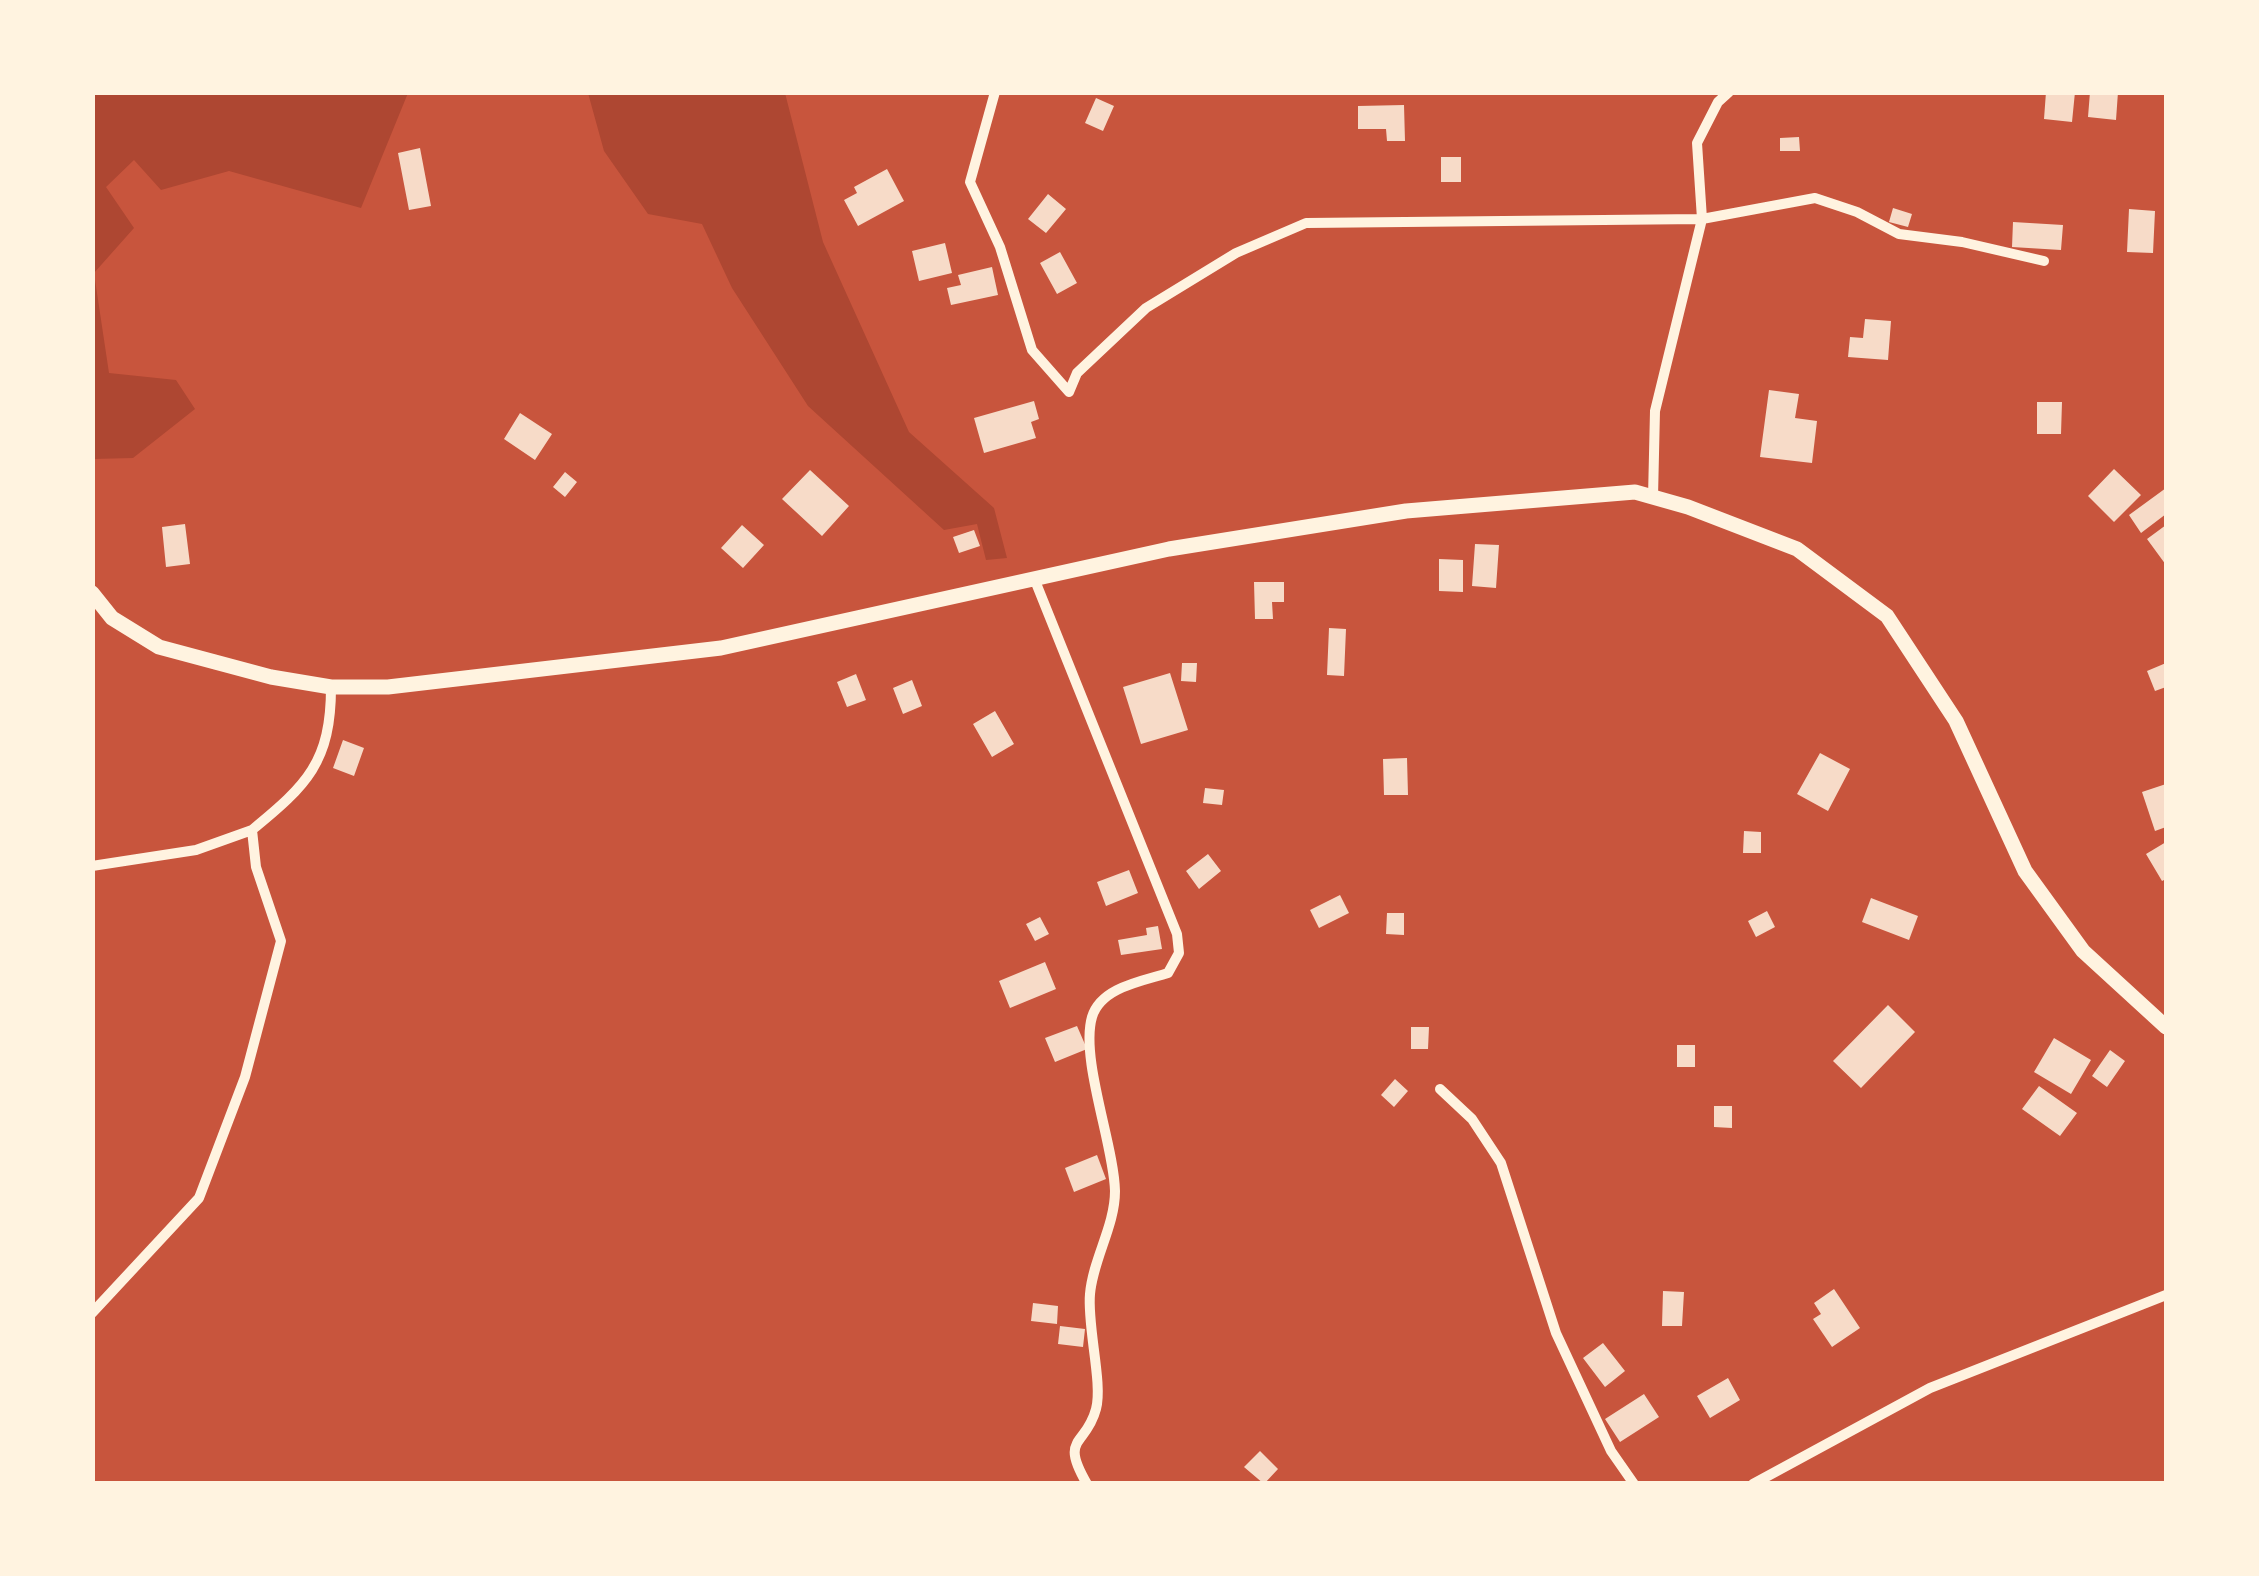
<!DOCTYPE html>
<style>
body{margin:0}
#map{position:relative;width:2259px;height:1576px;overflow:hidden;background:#c8553d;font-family:Inter,sans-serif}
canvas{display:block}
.frame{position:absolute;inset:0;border:95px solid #fff3e0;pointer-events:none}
</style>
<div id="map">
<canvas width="2259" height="1576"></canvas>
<div class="frame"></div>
</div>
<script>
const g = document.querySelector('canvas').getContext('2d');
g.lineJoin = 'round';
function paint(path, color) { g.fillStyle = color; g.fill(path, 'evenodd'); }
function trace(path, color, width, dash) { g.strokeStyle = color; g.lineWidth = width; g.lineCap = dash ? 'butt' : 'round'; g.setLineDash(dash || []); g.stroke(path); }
const green = new Path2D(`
 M92 93H408L361 208 229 171 161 190 134 160 106 187 134 228 94 273 109 373 176 380 195 409 133 458 93 459Z
 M588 93H785L823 242 909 432 994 508 1007 558 986 560 977 524 944 530 808 406 732 288 702 224 648 214 604 151Z`);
const building = new Path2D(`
 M2046 92H2075L2072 122 2044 119Z
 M2090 92H2118L2116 120 2088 117Z
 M1096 98 1114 106 1103 131 1085 123Z
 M1404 105 1405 141H1387L1386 129H1358V106Z
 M1799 137 1800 151H1780V138Z
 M420 148 431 206 409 210 398 153Z
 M1441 157H1461V182H1441Z
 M887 169 904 201 858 226 844 200 857 193 854 187Z
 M1048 194 1066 209 1046 233 1028 219Z
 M1893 208 1912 214 1908 227 1889 222Z
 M2129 209 2155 211 2153 253 2127 252Z
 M2013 222 2063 225 2061 250 2012 247Z
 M945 243 952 273 919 281 912 251Z
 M1060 252 1077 283 1057 294 1040 263Z
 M992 267 998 295 951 305 947 288 961 285 958 275Z
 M1865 319 1891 321 1888 360 1848 357 1850 337 1863 338Z
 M1769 390 1799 394 1795 418 1817 421 1812 463 1760 457Z
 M1034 401 1039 419 1031 422 1036 438 984 453 974 418Z
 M2037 402H2062L2061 434H2037Z
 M520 413 552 434 535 460 504 439Z
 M2114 469 2141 495 2114 522 2088 496Z
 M810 470 849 506 822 536 782 499Z
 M565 472 577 482 565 497 553 487Z
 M2166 488V514L2141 533 2129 515Z
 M185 524 190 564 166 567 162 527Z
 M742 525 764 545 743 568 721 548Z
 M2166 525V565L2147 539Z
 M974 530 980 546 959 553 953 537Z
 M1475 544 1499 545 1496 588 1472 586Z
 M1439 559 1463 560V592L1439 591Z
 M1254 582H1284V602H1272L1273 619H1255Z
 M1329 628 1346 629 1344 676 1327 675Z
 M1182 663H1197L1196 682 1181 681Z
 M2166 663V687L2155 691 2147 671Z
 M1170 673 1188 730 1141 744 1123 687Z
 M856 674 866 700 847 707 837 682Z
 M912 680 922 706 903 714 893 688Z
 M995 711 1014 744 992 757 973 724Z
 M343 740 364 748 354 776 333 768Z
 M1820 753 1850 769 1828 811 1797 794Z
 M1407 758 1408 795H1384L1383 759Z
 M2166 784V827L2155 831 2142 792Z
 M1205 788 1224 790 1222 805 1203 803Z
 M1744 831 1761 832V853H1743Z
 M2166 842V879L2162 881 2146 854Z
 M1208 854 1221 871 1199 889 1186 871Z
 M1129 870 1138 893 1106 906 1097 882Z
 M1340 895 1349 913 1319 928 1310 910Z
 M1871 898 1918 916 1909 940 1862 922Z
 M1767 911 1775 927 1756 937 1748 921Z
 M1387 913H1404V935L1386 934Z
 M1040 917 1049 934 1035 941 1026 924Z
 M1158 926 1162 949 1121 955 1118 940 1147 935 1146 928Z
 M1045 962 1056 989 1010 1008 999 981Z
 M1888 1005 1915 1032 1861 1088 1833 1061Z
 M1077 1026 1087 1049 1055 1062 1045 1038Z
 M1411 1027H1429L1428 1049H1411Z
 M2054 1038 2091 1060 2071 1094 2034 1072Z
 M1677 1045H1695V1067H1677Z
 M2110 1050 2125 1061 2107 1087 2092 1076Z
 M1395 1079 1408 1091 1394 1107 1381 1095Z
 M2039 1086 2077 1113 2060 1136 2022 1109Z
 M1714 1106H1732V1128L1714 1127Z
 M1097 1155 1106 1179 1074 1192 1065 1168Z
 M1834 1289 1860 1328 1832 1347 1813 1319 1821 1314 1814 1303Z
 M1663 1291 1684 1292 1682 1326H1662Z
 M1033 1303 1058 1306 1057 1324 1031 1321Z
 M1060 1326 1085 1329 1083 1347 1058 1344Z
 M1603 1343 1625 1371 1605 1387 1583 1358Z
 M1728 1378 1740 1400 1710 1418 1697 1396Z
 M1644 1394 1659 1417 1620 1442 1605 1419Z
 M1260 1451 1278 1469 1264 1484 1244 1467Z`);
const minor = new Path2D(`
 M995 92 970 182 1000 247 1032 350 1069 392 1077 373 1146 308 1236 253 1306 223 1702 219 1815 198 1857 212 1899 234 1962 242 2044 261
 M1653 497 1655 411 1702 219 1697 143 1718 102 1729 92
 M1034 578 1177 934 1179 953 1168 973C1143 981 1101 987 1092 1017 1080 1059 1114 1145 1115 1191 1115 1226 1093 1259 1090 1294 1087 1326 1103 1384 1096 1409 1086 1447 1059 1436 1087 1484
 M92 866 196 850 252 830
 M1440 1089 1472 1119 1501 1163 1556 1333 1611 1451 1634 1484
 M92 1313 199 1198 245 1077 281 941 256 867 252 830C307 785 331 762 331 687
 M1753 1484 1930 1388 2166 1295`);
const tertiary = new Path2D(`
 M92 593 112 618 159 647 271 677 331 687H388L721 648 1169 549 1406 511 1635 492 1688 507 1797 549 1887 616 1956 721 2025 871 2083 951 2166 1027`);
paint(green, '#ae4732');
paint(building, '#f7dbc8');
trace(minor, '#fff3e0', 10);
trace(tertiary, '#fff3e0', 15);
</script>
